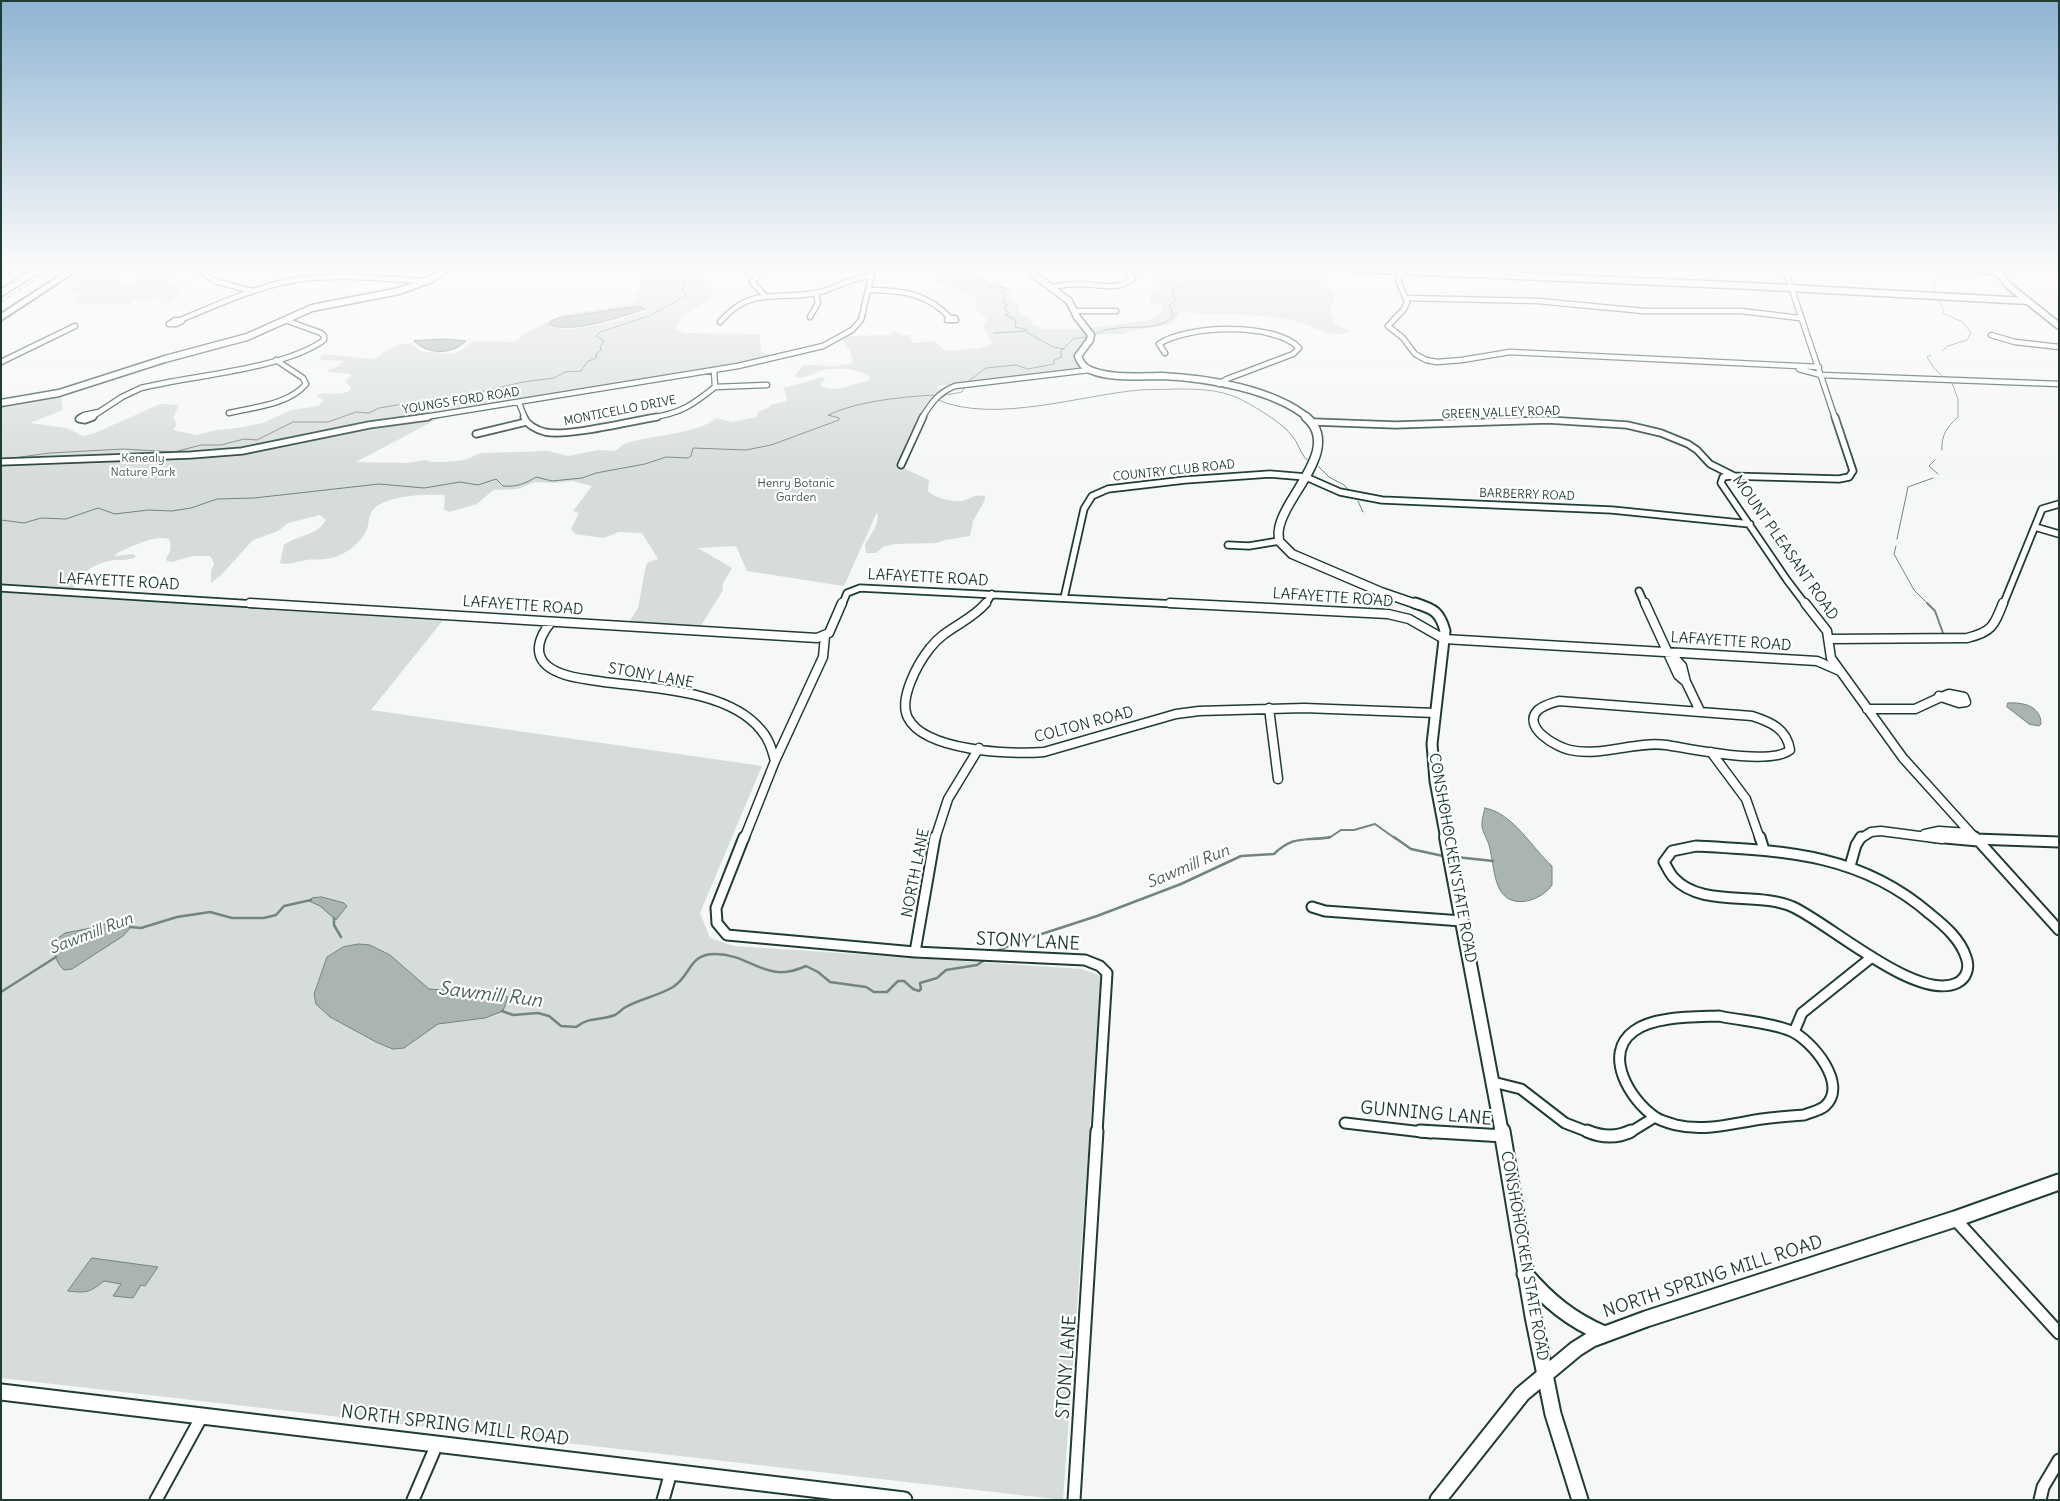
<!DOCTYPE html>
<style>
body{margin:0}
#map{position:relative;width:2060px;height:1501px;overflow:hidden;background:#f6f7f7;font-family:Delius,sans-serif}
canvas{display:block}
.frame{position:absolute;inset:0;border:2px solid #1f3d34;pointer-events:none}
</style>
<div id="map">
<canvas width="2060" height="1501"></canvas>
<div class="frame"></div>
</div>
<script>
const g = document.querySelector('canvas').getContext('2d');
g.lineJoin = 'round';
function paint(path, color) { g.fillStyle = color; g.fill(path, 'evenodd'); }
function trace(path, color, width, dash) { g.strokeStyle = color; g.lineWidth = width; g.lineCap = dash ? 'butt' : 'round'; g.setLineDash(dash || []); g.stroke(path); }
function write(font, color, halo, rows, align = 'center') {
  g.font = font + ' Delius,sans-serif'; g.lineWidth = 4.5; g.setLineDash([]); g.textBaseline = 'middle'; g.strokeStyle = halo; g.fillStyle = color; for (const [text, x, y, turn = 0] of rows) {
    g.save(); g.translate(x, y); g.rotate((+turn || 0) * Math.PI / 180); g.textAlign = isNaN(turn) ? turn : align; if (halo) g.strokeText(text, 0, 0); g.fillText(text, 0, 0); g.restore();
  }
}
const green = new Path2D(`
 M89 269H121L114 276 120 284C132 283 144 279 150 269H163L169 271 171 282 188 281 192 283 179 288V290L184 291 175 296 178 298 169 303H160V299L129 300 132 303 128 306 117 303 108 305 86 303 78 306 77 303 73 301 81 296 68 290 76 284 70 279 91 271Z
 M640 269H702L693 271 695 273 688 278 697 275 713 284V299L682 316 675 329 684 333 760 334 761 352 771 356 725 367 614 384 443 416 356 462 407 463 426 460 431 462H445L465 460 481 453 548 451 568 456 598 450 615 451C619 449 620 446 624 444 647 435 697 435 716 418L732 422 757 417 758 412 768 408 770 405 787 401 784 388 822 377 825 379 821 383V386C834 394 856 383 870 380L869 376C857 368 832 366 818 372 810 375 803 379 795 377L797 372 804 365 836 366 853 363 850 351 843 340 845 338 844 336 890 335 894 330 901 335H909L912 343 934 341 945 350 950 351 979 348 990 345 992 342 983 326 987 319 974 308 979 301 965 293 937 283 936 277 942 269H973L986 280H994L1012 292 1008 298 1019 305 1018 311 1028 317 1033 324 1044 329H1084L1151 320 1161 311V306L1149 302C1149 294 1151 293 1159 288L1158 285 1160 281 1154 277 1161 271 1160 269H1324L1322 270 1325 283 1336 295 1330 309 1335 324 1350 331C1332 341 1316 326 1299 322 1260 312 1219 316 1180 312L1172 324 1126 332V334L1087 335V339C1078 350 1072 359 1085 370L937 386V389L943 388 926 404 899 466 929 480 928 491C934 498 953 502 962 501 971 499 974 494 985 496V500L973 521 970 536 945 540 936 543 894 544 883 547 876 553H866L865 545C870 535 880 525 877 512L844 586 747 571 736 546 698 548 732 568 722 585 723 590 699 629 628 624 638 608 646 565 649 562 658 559 642 533 619 532 603 538 575 534 571 529 579 513 573 511 592 486 572 481 554 483 535 482 518 489 493 490 477 504 449 512 444 509 445 495C426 494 393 495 377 506 367 513 370 521 367 529 359 546 343 557 325 559 319 560 312 559 306 560 297 561 289 566 280 563L284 545C299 534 316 537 326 520L320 515 288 523 278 531 253 540 222 574 211 583V572L214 563 210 556H192L172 562 167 561 166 558C171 552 172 546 169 539 154 534 131 547 117 553L115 556 133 554 136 557C130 560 123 560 117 560 98 561 79 572 74 589L69 591 1 585V404L29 402 61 395 63 410 30 423 67 428 83 436 95 433 160 404 179 405 173 418 177 424 173 430 197 435 216 430 237 428 263 423 291 410 318 406 324 401 316 395C327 391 339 397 350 390L351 387 345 382 351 376 350 374 328 372V370L339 366 344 361 321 360 319 357 323 354 372 359 379 357C383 350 405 340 414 345 416 346 417 349 419 350 423 353 429 352 434 352 454 355 458 355 472 341L515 342 525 333 561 315 629 304 635 298V292L642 285 639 277ZM640 306 645 307 646 310C634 318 580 330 564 329 561 328 557 327 553 326L558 318Z
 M1 591 444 619 371 710 762 766 700 913 710 938 734 946 1082 969 1101 976 1063 1500 1 1378Z`);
const water = new Path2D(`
 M640 306 645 309C623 316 571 335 549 324L551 321 558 318Z
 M445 339 466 341C452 355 428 355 414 341Z
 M2008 703C2023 702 2041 706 2041 724L2039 726 2029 724 2007 707Z
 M1485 808C1513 813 1532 848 1552 866V885C1542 900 1512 911 1500 890 1493 877 1493 859 1489 845 1487 838 1481 830 1482 823 1482 818 1484 813 1485 808Z
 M322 897 344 903 347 906 336 920 320 906 309 901 312 898Z
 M119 919 131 922 132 926 123 936 72 969 64 970C55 962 52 950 57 939L65 933 96 927Z
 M359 944 370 945 390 955 429 989 497 994 508 997 503 1011 485 1018 438 1024 404 1048 393 1049 378 1043 330 1017 316 1004 314 994 327 957 343 947Z
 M92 1258 158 1267 145 1286 141 1285 133 1298 113 1296 121 1284 104 1281C89 1293 86 1293 68 1291Z`);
const streamFar2 = new Path2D(`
 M964 269 975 275 971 277 986 282 987 286 1007 288 1002 292 1007 295 1002 302 1007 305 1004 309 1009 313 1005 315 1016 320 1015 327 1027 330 1026 332 1053 347 1064 349
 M1935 294 1933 284 1939 278 1956 276 1969 269
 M1938 299 1944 309 1942 313 1963 322 1971 333 1967 340 1948 346 1942 351
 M994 333 1026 331
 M1094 334C1099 333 1104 330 1110 329 1131 325 1155 332 1173 317L1170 305 1175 300 1172 291 1192 283 1193 279 1186 274 1200 270 1198 269
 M1931 355 1927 357 1934 368 1943 377
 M966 383 986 368 1016 365 1028 369 1054 364V360L1062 357 1060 352 1073 339 1086 337
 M965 386 962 392 946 395 938 400C994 424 1081 395 1140 390 1152 389 1163 390 1175 389 1196 389 1218 389 1238 398 1254 406 1283 423 1293 437 1300 446 1301 457 1310 462
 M1942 450C1941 435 1947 427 1958 417V399L1952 383
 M6 459 50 453 123 449 174 452 201 445H221L244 439 257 440 293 422H328L356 412 369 413 379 408 445 397 450 399 523 382 554 378 565 372 581 371 587 362 597 357 596 354 601 350 600 347 604 341 596 336 600 332 649 316 686 296 682 287 686 283 682 281 688 277
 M1935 460 1929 466 1938 474
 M1318 466 1329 477 1344 485 1352 493
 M1358 501 1363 512
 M1 520 24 523 41 518 66 519 98 508 115 514 148 510 172 511 191 508 217 499 254 498 379 484 424 488 460 482 478 485 496 479 503 486C516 487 525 484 536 477L552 481 582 478 596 473 645 464 666 457 688 458 691 456 693 448 746 450 771 445 839 420V418L828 415C858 401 901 397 934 395
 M1897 539 1908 487 1933 478
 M1896 546 1894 554 1914 590 1929 605`);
const streamFar1 = new Path2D(`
 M1927 603 1935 611 1943 633
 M1307 839 1329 838 1341 830H1354L1375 824 1396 839`);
const stream = new Path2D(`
 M1394 837 1411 849 1443 856
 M1456 857 1493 861
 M334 918V925L341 937
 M130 927 141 928 177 917 210 912 232 918H264L276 915 284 906 311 900
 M995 952 1017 942 1097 916 1181 884 1241 856 1274 854C1294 834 1306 842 1330 837
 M1 992 56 957
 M502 1011 513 1015 538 1013 549 1016 561 1026 576 1027C591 1016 599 1021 615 1015 619 1013 621 1010 624 1008 639 999 658 996 673 987 692 975 688 954 715 954 752 954 765 985 806 966L818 972 830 982 866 987 874 992H887L898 981H904L913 989 919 991 921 989 920 983 937 978 946 970 977 965 983 961`);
const streetFar4 = new Path2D(`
 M198 269 215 281 252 291
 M1401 269 1398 280 1407 302 1404 309 1388 326 1403 338 1415 354 1426 360 1437 362 1462 360 1510 352 1819 367
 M1785 269 1835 418
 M757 277 752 282 765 296
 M1052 287C1061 285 1070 284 1080 284 1098 284 1118 292 1133 278L1125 269
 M868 290C900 290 928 293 950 318
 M1407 298 1538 301 1644 311H1741L1800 318
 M1074 311H1116
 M810 317 818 303 816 293
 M949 318H955L956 320H947Z
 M175 320 182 321 176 324H169Z
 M180 320C217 305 255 287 295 280 338 273 384 279 428 281
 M720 322C752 284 779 302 820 292 839 287 852 277 872 276
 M1991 335 2015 342 2059 347
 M1165 353 1159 344C1187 325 1275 322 1299 348L1293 354 1227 379 1219 384
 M1 362 75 326
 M1799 369 1821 375 2059 384
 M715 387 767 385
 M519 403 525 418
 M229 413C254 407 288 405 306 384L303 378 276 360
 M80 418 84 415 99 412
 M90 418 122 397 141 388C193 375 282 370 324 340V336L321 333 285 320
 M419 418 738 366 823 346 852 330 861 320 873 269
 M650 418C681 413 691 406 715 387L714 370
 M922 418C931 403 939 392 955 386L1089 370`);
const streetFar3 = new Path2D(`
 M82 417 79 419 85 420 93 417
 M524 417C527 425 537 430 545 432 568 437 631 421 657 417
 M1314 422 1396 425 1548 420 1627 425 1661 433 1688 444 1697 450 1710 464 1734 476
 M476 434 526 422
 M1 462 191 455 242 451 369 425 428 417
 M901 465 923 417
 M2035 527 2059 534
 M1228 545 1249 546 1279 541
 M1 588 270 605
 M1639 591 1645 605
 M1064 598 1084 509 1092 496 1108 489 1185 480 1270 474 1306 477 1340 492 1382 500 1612 510 1750 524
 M842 605 847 593 860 588 1195 605
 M985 605 992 594
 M1806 605 1787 580 1721 483 1723 477 1730 476 1839 479 1849 477 1853 471 1835 417
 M2003 605 2042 509 2059 504`);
const streetFar2 = new Path2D(`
 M250 603 817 638 829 633 842 603
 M986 603C970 622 945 628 930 648 918 663 898 699 908 718 925 751 1011 755 1044 752L1176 714 1199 711 1304 708 1435 713
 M1170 603 1388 614 1409 619 1444 639 1817 661 1840 671
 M1645 603 1678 675 1686 682 1700 711
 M1805 603 1827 631 1831 658 1903 758 1976 839
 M551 622C535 642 532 662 560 673 574 679 589 679 604 682 651 688 729 690 761 730 769 739 772 750 775 761L744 839
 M1829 639 1967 638C1992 632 1994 626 2003 603
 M1670 653 1682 666 1686 682
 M1949 694 1964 697 1966 702 1959 703 1941 697Z
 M1939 696 1941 697
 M1559 701 1752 716C1771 722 1787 729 1790 750 1770 766 1692 749 1666 745 1634 741 1602 757 1570 750 1556 747 1521 727 1538 710 1544 705 1552 703 1559 701Z
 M1269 708 1278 779
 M1867 709H1915L1941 697
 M1711 752 1746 799 1760 839
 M775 761 823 657 825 636
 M1925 834 1939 831 1970 833
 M935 839 948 799 979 748
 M1860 839 1871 832 1881 831 1942 839`);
const streetFar1 = new Path2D(`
 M744 837 716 908 717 923 727 935 915 952 1085 960 1100 966 1107 973 1097 1133
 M1760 837 1764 850
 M1934 837 1978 841
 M1975 837 2059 930
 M1975 839 2059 842
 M1696 846C1784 851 1860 853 1930 914 1945 926 1960 939 1966 957 1970 967 1967 978 1957 983 1917 1002 1830 924 1793 907 1758 891 1701 908 1674 878 1670 874 1667 867 1664 862L1672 851Z
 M1850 866 1856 845 1861 837
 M1312 907 1325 911 1462 921
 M915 952 935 837
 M1719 1016C1742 1021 1770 1022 1791 1031 1812 1040 1849 1085 1825 1106 1819 1111 1811 1112 1804 1115 1790 1116 1776 1117 1762 1119 1734 1123 1705 1132 1676 1125 1669 1123 1661 1121 1655 1117 1630 1100 1602 1054 1634 1031 1654 1016 1695 1017 1719 1016Z
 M1794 1032 1802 1013 1872 957
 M1493 1082 1521 1089 1565 1123 1591 1133
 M1345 1123 1431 1133
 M1629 1133 1655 1117`);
const street = new Path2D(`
 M1420 1131 1504 1136
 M1587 1131C1601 1137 1617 1138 1631 1131
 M1955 1219 2059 1333
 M156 1500 202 1416
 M413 1500 437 1444
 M663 1500 671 1472
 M1074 1500 1097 1131
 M2040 1500 2043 1487 2059 1460`);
const secondaryFar4 = new Path2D(`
 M1030 269 1036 276 1069 301 1077 317 1091 335 1090 340 1078 356C1080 362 1083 367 1090 370 1112 379 1139 376 1162 376 1206 378 1274 389 1308 418
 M1355 269 1753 286 2027 301
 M1977 269 1998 272
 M1998 272 2009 286 2059 326
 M1 293 39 269
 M1 403 59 393 165 359 247 337 312 308 399 291 432 279 446 269`);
const secondaryFar3 = new Path2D(`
 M1306 417C1343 448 1284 496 1279 529 1278 533 1279 537 1279 541L1292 554 1381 592 1419 605`);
const secondaryFar2 = new Path2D(`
 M1415 603C1434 609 1440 612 1445 631L1432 744 1435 781 1446 839`);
const secondaryFar1 = new Path2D(`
 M1446 837 1502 1133`);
const secondary = new Path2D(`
 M1502 1131 1533 1316 1553 1414 1580 1500
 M1525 1274C1548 1301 1571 1320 1604 1334
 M1 1392 904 1500
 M1438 1500 1522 1394 1576 1349 1592 1339 1646 1319 1955 1219 2059 1182`);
const highway = new Path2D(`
 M70 269H79L1 320V314Z`);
const rail = new Path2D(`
 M1 302 52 269`);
const farStreetnames = [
 ["YOUNGS FORD ROAD",461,401,-9],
 ["MONTICELLO DRIVE",620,411,-11],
 ["GREEN VALLEY ROAD",1501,413,-2],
 ["COUNTRY CLUB ROAD",1174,471,-6],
 ["BARBERRY ROAD",1527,495,2]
];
const farParknames = [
 ["Kenealy",143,459],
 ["Nature Park",143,473],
 ["Henry Botanic",796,484],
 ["Garden",796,498]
];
const streetNames = [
 ["MOUNT PLEASANT ROAD",1785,548,55],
 ["LAFAYETTE ROAD",928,578,3],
 ["LAFAYETTE ROAD",119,582,3],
 ["LAFAYETTE ROAD",1333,598,4],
 ["LAFAYETTE ROAD",523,606,4],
 ["LAFAYETTE ROAD",1731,642,4],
 ["STONY LANE",651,676,10],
 ["COLTON ROAD",1084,725,-15],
 ["CONSHOHOCKEN STATE ROAD",1452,858,80],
 ["NORTH LANE",916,873,-79],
 ["CONSHOHOCKEN STATE ROAD",1524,1256,80]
];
const waterNames = [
 ["Sawmill Run",1188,867,-23],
 ["Sawmill Run",91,934,-21]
];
const nearStreetnames = [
 ["STONY LANE",1028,942,3],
 ["GUNNING LANE",1426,1114,5],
 ["NORTH SPRING MILL ROAD",1713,1277,-18],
 ["STONY LANE",1067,1367,-86],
 ["NORTH SPRING MILL ROAD",455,1426,7]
];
const nearWaternames = [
 ["Sawmill Run",490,995,7]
];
paint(green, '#d6dcdb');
paint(water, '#aab5b1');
trace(water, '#72857f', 1);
trace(streamFar2, '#72857f', 1);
trace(streamFar1, '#72857f', 2);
trace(stream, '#72857f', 2.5);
trace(streetFar4, '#1f3d34', 7);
trace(streetFar3, '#1f3d34', 9);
trace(streetFar2, '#1f3d34', 11);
trace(streetFar1, '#1f3d34', 13);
trace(street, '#1f3d34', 15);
trace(secondaryFar4, '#1f3d34', 9);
trace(secondaryFar3, '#1f3d34', 11);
trace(secondaryFar2, '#1f3d34', 13);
trace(secondaryFar1, '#1f3d34', 16);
trace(secondary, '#1f3d34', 19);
trace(highway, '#1f3d34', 4);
trace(streetFar4, '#fff', 4.5);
trace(streetFar3, '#fff', 5.5);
trace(streetFar2, '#fff', 8);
trace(streetFar1, '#fff', 9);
trace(street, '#fff', 11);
trace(secondaryFar4, '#fff', 6);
trace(secondaryFar3, '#fff', 8);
trace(secondaryFar2, '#fff', 9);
trace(secondaryFar1, '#fff', 12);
trace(secondary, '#fff', 15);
paint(highway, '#fff');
trace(rail, '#1f3d34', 1, [4.5, 2.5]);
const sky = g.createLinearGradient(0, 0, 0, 479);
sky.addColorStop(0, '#8fb4d2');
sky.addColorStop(0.56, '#fbfbfb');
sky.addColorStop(1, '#fbfbfb00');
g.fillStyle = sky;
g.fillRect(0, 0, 2060, 479);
write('12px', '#1f3d34', '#fff', farStreetnames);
write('12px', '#445d55', '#fff', farParknames);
write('15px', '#1f3d34', '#fff', streetNames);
write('italic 16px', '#49615a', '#fff', waterNames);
write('18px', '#1f3d34', '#fff', nearStreetnames);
write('italic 19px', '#49615a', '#fff', nearWaternames);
</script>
